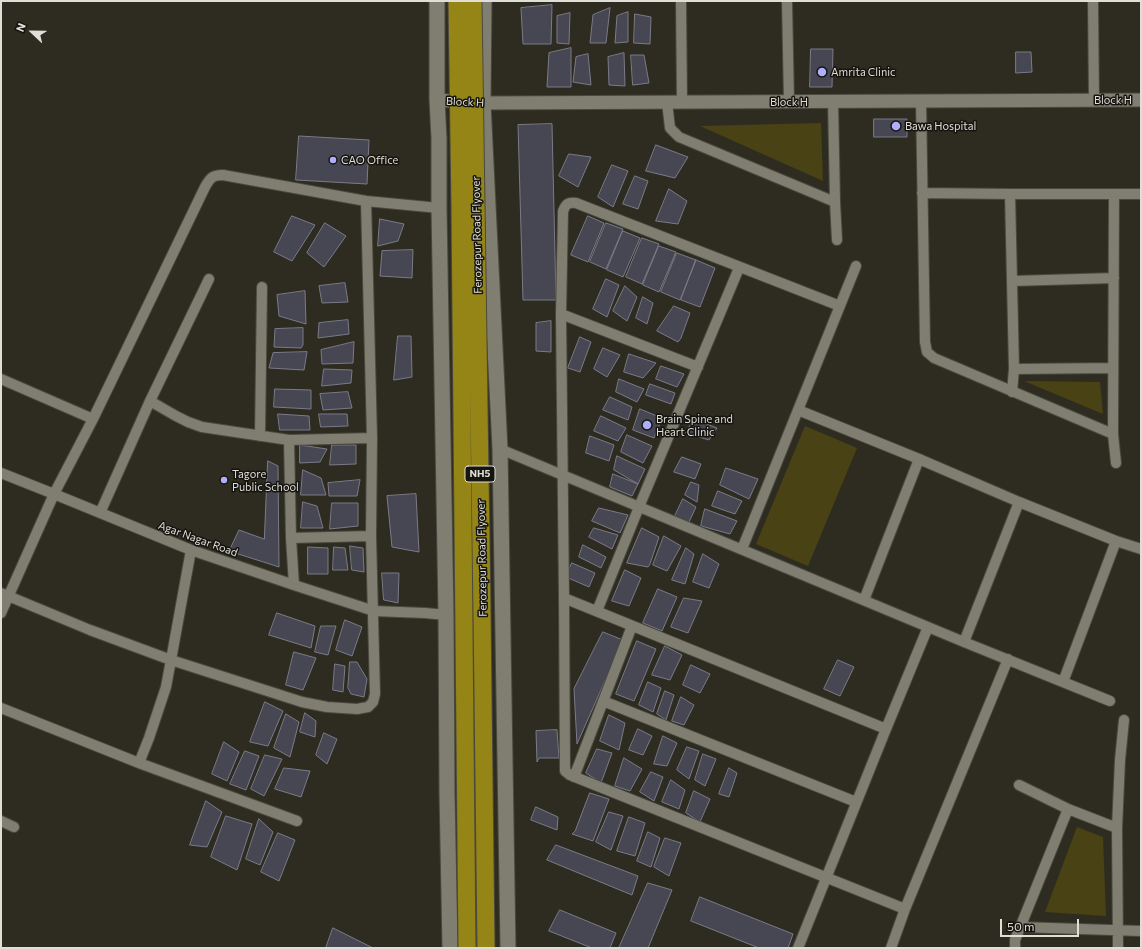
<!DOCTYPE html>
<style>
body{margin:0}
#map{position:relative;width:1142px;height:949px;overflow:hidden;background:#2e2c21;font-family:Commissioner,sans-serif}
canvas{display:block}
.frame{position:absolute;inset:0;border:2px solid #dfded7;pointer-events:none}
.north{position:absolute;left:12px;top:12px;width:40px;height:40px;-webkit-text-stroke:3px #15140f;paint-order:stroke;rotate:292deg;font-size:11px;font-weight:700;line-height:16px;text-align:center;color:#dfded7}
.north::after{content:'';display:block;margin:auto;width:14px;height:18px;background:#dfded7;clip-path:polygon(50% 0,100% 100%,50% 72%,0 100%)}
.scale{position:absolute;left:1000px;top:919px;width:79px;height:18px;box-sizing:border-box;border:2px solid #dfded7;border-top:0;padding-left:5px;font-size:12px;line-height:14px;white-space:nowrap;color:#dfded7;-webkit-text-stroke:3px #15140f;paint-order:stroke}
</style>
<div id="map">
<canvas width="1142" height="949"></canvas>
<div class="frame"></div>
<div class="north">N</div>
<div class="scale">50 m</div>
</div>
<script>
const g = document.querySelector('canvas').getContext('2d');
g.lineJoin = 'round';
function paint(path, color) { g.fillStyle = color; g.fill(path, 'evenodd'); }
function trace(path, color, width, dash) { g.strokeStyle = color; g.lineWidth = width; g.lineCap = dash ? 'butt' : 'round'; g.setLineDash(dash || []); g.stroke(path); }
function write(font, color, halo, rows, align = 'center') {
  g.font = font + ' Commissioner,sans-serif'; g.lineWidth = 3; g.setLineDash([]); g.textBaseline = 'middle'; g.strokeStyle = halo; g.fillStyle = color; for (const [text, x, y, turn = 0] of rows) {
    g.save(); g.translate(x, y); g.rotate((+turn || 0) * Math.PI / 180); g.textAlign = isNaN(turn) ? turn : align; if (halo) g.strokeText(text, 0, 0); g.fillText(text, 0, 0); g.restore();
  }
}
const green = new Path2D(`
 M821 123 823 181 700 126Z
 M1024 381 1100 382 1103 414Z
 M805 426 857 448 808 566 756 544Z
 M1077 827 1103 837 1106 916 1045 912Z`);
const building = new Path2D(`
 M552 5 551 44H523L521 8Z
 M610 8 606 43H590L593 15Z
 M628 12V42L615 43 617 16Z
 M570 13 569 44 557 43V16Z
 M635 14 651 17 650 44 634 43Z
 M571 48V87H547L549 53Z
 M811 49H833L832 87H810Z
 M1016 52H1031L1032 72 1016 73Z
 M624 53 625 86 609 85 608 57Z
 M588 54 591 85 573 82 576 57Z
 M631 55H644L649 83 633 85Z
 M874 119H907V137H874Z
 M552 124 556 300H523L518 125Z
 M299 136 369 140 367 184 296 180Z
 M656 145 688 157 675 178 646 171Z
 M569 154 591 157 578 187 559 176Z
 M612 165 628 171 613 207 598 197Z
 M635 176 648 181 638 209 623 204Z
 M669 189 687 201 678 224 656 221Z
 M292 216 315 225 292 261 274 252Z
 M588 216 604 223 588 262 571 255Z
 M380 219 404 224 398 241 378 246Z
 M325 223 346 236 324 267 307 253Z
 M606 223 623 229 606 269 590 262Z
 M623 231 640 238 623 277 607 270Z
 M642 238 659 244 642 284 626 277Z
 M659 246 676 252 659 292 643 285Z
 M413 250 412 278 380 276 382 251Z
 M677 253 696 260 680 300 661 292Z
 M696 260 715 268 700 307 681 300Z
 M606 279 619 285 607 317 593 309Z
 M345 283 348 302 322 303 319 286Z
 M625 286 637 297 627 321 613 311Z
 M305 291 306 324 279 316 277 295Z
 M643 297 653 303 647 324 636 318Z
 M674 306 690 313 681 338 678 342 657 331Z
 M348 320 349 334 318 338 319 323Z
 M551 321V352L536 351V323Z
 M303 328V345L301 348 274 347 275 329Z
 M398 336H411L412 377 394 380Z
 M580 337 591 342 580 372 568 368Z
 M354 342 353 363 322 364 321 350Z
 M603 348 620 355 607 377 594 369Z
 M307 352 304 370 269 368 273 353Z
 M629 354 656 363 643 378 624 372Z
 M661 366 684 374 677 387 656 379Z
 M324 369 352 370 351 383 322 386Z
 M619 379 644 389 637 402 616 392Z
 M650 384 675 393 671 404 646 395Z
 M275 389 311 390V409L274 407Z
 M348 392 352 408 323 410 320 394Z
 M610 397 632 407 628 420 603 410Z
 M640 409 662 418 654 438 633 430Z
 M278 414 309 416 310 430H280Z
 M319 414H347L348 426 321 427Z
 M601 416 626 428 618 441 594 431Z
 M694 419 717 428 709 440 686 433Z
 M627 435 652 446 643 463 621 452Z
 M590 436 614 445 609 461 586 453Z
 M300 445 327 449 320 462 300 463Z
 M332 445H356V464L330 465Z
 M617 456 645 469 638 484 614 470Z
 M682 457 701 464 695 479 674 472Z
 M268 461 278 466 279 567 229 551 239 530 264 539Z
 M726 468 758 479 749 499 720 485Z
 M303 470 321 478 326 495H301Z
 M613 474 638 484 632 496 610 487Z
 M360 480 357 496H329L328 483Z
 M691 482 699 485 697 502 685 495Z
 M718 491 742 501 735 514 712 506Z
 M416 494 419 552 392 547 387 496Z
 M683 499 696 507 689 522 675 516Z
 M303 502 317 506 323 528H301Z
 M332 503H358V526L330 529Z
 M599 508 628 515 620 533 592 521Z
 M705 509 737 521 730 534 701 526Z
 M594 528 618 535 612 549 589 537Z
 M642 528 659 537 650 564 648 567 627 563Z
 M664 536 681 546 667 571 653 565Z
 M583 545 606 557 601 568 579 557Z
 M350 546 363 548 364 572 352 570Z
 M308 547 328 548V574H308Z
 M334 547 345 548 348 570H333Z
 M686 548 694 554 685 584 672 580Z
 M703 554 719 564 709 588 693 582Z
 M572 563 595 573 589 587 566 577Z
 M625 570 641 578 629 606 612 601Z
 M382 573H399L398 603 384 600Z
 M658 589 677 597 662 631 643 623Z
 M684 598 702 601 688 633 671 627Z
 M277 613 315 626 311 648 269 635Z
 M345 620 362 627 352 656 336 650Z
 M321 626H336L328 655 315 652Z
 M603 632 623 640 577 744 574 689Z
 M637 641 656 649 634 701 616 694Z
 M665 646 682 655 670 680 652 675Z
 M294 652 316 658 303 690 286 685Z
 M838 660 854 667 840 696 824 689Z
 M350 662H357L367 679 364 697 351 694 348 688Z
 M335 664 345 666 343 692 333 690Z
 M691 665 710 674 700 693 683 685Z
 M648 682 661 688 653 712 639 705Z
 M665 691 674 695 666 720 657 714Z
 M681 697 694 705 684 725 672 721Z
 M265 702 283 711 268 746 250 742Z
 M305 713 316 721 315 737 300 732Z
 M286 714 299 722 290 757 274 748Z
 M609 715 625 723 619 750 600 741Z
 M638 729 652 736 643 755 629 750Z
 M557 730 559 758H539L537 762 536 731Z
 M324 733 337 739 327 764 316 755Z
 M663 736 677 743 667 766 654 764Z
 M224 742 239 752 227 781 212 774Z
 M687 747 699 751 689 779 677 770Z
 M597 749 612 753 601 783 586 773Z
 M245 751 259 756 246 790 230 784Z
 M703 754 716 759 705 786 695 780Z
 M265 755 282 759 264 796 251 789Z
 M624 758 642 769 630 791 615 786Z
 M284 768 310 771 301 797 275 789Z
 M729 768 737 773 729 797 719 794Z
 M651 772 663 777 654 801 640 792Z
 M671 780 685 790 679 809 662 802Z
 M694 791 710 799 700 822 686 813Z
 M590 793 609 799 593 841 572 834 575 831Z
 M206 801 222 812 207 847 190 845Z
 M536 807 558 817 557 830 531 820Z
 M609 812 623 816 611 850 596 842Z
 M226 816 252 824 237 870 211 857Z
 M629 817 645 823 635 856 617 851Z
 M259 819 273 832 260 865 246 859Z
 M648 832 660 838 651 867 637 861Z
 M278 833 295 840 279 881 261 872Z
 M665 838 681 843 669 876 654 867Z
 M556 845 638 876 632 895 547 860Z
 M648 883 672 890 648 948H619Z
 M700 897 793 934 788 948H759L691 921Z
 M560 910 616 933 610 948H592L549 931Z
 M333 928 373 948H326Z`);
const minor = new Path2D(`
 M681 1 682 102
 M787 1 789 102
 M1093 1 1094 100
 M921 101 925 342 927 352 934 358 1113 434 1114 194H1141
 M667 102 670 128 679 137 835 202 833 101
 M922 193 1010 194
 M835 202 837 240
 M1012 281 1114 278
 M840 306 576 203C568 202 566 204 563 211L561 314 564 598 565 771 570 775 905 909 1008 659
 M561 314 698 367
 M1014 369 1112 368
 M1 379 93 419
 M1012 392 1014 369 1010 194H1114
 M150 401 176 416 188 422 202 427 289 440
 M798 410 919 459 1019 502 1116 541 1141 549
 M1113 434 1116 463
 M260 436 262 287
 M500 449 964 642 1063 682 1116 541
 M1 473 54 494 93 419 205 187C210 178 212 175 223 175L366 201 439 208
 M100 513 150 401 209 279
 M291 538 371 536
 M742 549 856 266
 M294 585 291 538 289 440 372 438
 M1 593 90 630 171 660 302 702 327 707 357 709 368 707 373 702 375 694 371 536 372 438 366 201
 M564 598 886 729 798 948
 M864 600 919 459
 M597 611 639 507 739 268
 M1 613 54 494 191 550 294 585 374 611 425 613 446 615
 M964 642 1019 502
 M1063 682 1110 701
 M603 701 856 802
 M1 708 139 763 297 821
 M886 729 928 627
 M139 763 149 738 166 687 171 660 191 550
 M574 777 632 626
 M1019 785 1068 809
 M1 821 14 827
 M1020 927 1141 931
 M891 948 905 909
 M1015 948V940L1068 809 1117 828
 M1118 948 1117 828 1120 760 1124 720`);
const tertiary = new Path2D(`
 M437 100 483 103 1141 100`);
const secondary = new Path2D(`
 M437 1V100L439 138V208L446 615 447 792 450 948
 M484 1 483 103 500 449 508 948`);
const trunkBridge = new Path2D(`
 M457 1 460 209 467 948
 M473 1 482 612 486 948`);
const markers = [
 [822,72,5,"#aeaefb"],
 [896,126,5,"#aeaefb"],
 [333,160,4,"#aeaefb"],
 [647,425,5,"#aeaefb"],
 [224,480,4,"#aeaefb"]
];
const shields = [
 [480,474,30]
];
const shieldNames = [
 ["NH5",480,474]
];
const poiNames = [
 ["Amrita Clinic",831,72],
 ["Bawa Hospital",905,126],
 ["CAO Office",341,160],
 ["Brain Spine and",656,419],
 ["Heart Clinic",656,432],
 ["Tagore",232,474],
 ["Public School",232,487]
];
const streetNames = [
 ["Block H",1113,100],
 ["Block H",465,102,3],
 ["Block H",789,102],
 ["Ferozepur Road Flyover",477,235,-91],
 ["Agar Nagar Road",198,539,20],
 ["Ferozepur Road Flyover",482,558,-91]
];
paint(green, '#494214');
paint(building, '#474753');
trace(building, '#7b7b88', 1);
trace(minor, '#4a493f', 12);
trace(tertiary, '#4a493f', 15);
trace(secondary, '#4a493f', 17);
trace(minor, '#807e71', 10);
trace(tertiary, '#807e71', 13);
trace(secondary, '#807e71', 15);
trace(trunkBridge, '#4a493f', 19, []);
trace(trunkBridge, '#958516', 17);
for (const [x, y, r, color] of markers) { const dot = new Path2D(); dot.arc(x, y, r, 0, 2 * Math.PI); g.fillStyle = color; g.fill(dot); trace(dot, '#15140f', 1.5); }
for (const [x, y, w] of shields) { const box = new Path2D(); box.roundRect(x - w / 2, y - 8, w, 16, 3); g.fillStyle = '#15140f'; g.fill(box); trace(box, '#dfded7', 1); }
write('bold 10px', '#dfded7', null, shieldNames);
write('11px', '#dfded7', '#15140f', poiNames, 'left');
write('11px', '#dfded7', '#15140f', streetNames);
</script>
